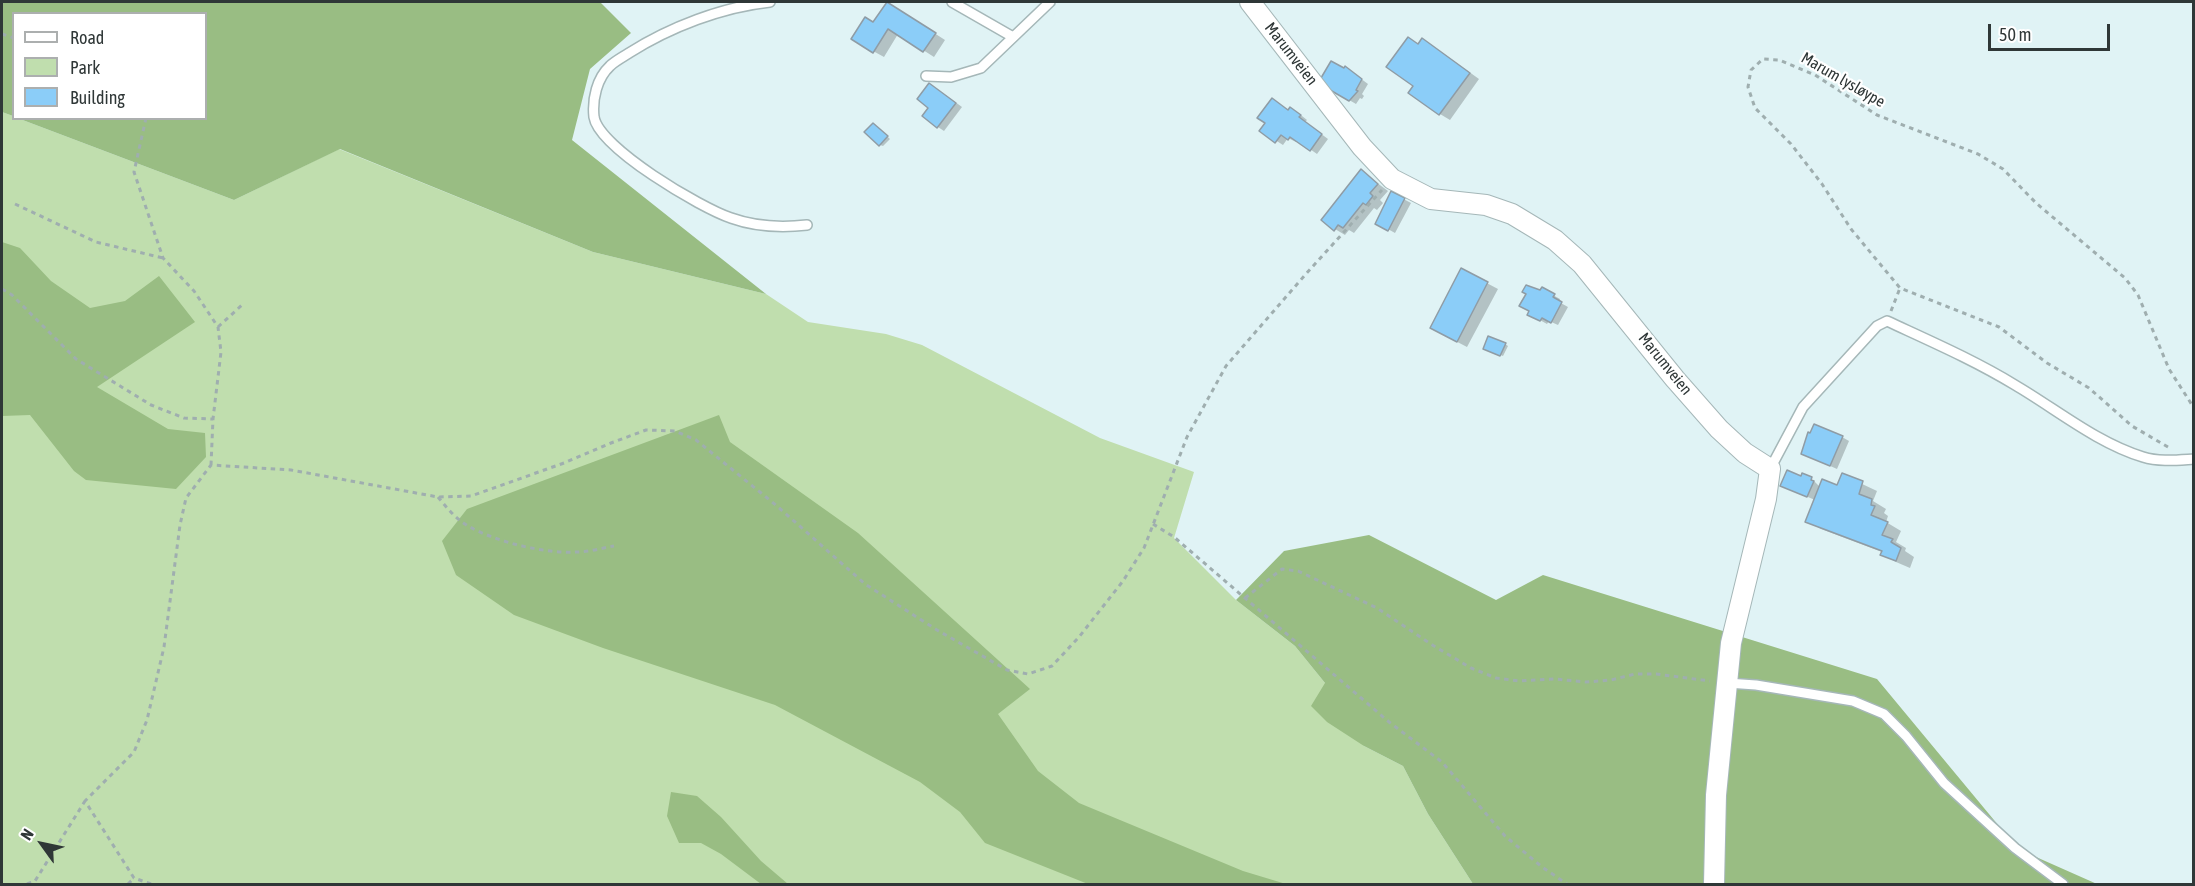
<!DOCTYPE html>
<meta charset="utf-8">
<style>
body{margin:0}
#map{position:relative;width:2195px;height:886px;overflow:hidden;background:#e0f3f5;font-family:"Asap Condensed",sans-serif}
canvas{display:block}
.frame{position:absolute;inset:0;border:3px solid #2f3737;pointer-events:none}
.legend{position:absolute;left:12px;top:12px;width:195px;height:108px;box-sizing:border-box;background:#fff;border:2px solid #acafaf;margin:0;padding:8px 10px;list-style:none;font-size:18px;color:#2f3737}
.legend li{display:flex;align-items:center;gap:12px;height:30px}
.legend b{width:30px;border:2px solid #acafaf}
.north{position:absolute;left:12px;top:814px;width:60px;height:60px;-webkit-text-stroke:4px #fff;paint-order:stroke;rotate:303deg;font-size:16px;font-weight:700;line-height:24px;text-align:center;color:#2f3737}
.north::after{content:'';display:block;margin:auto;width:21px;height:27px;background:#2f3737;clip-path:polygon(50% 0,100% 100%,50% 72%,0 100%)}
.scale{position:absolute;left:1988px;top:24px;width:122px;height:27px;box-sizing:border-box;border:3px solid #2f3737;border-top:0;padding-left:8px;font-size:18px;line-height:21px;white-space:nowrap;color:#2f3737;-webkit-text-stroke:4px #fff;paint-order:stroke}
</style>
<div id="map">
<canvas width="2195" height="886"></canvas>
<div class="frame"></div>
<ul class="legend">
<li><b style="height:8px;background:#fff"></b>Road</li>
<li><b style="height:16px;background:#c0deae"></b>Park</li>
<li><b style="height:16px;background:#8bcdf8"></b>Building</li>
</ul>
<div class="north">N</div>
<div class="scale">50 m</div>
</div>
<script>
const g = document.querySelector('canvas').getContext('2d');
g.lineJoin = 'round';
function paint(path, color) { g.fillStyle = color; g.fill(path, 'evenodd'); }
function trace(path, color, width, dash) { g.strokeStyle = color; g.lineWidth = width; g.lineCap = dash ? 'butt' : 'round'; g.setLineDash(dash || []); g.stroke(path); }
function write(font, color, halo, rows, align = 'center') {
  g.font = font + ' "Asap Condensed",sans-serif'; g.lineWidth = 4.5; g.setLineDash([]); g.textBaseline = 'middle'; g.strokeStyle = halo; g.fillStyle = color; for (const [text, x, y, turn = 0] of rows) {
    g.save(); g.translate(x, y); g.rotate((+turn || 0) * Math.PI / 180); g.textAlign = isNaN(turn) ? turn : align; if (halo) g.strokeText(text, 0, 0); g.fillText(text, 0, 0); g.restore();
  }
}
const green = new Path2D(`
 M2 112 13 116 14 118 20 119 234 200 339 149 593 252 766 294 808 322 886 334 922 345 1100 438 1194 472 1174 538 1236 600 1295 646 1325 683 1364 746 1403 766 1428 814 1473 884H2Z`);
const forest = new Path2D(`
 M2 2H600L631 33 590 69 572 140 766 294 593 252 340 149 234 200 20 119 206 118V14H14L13 116 2 112Z
 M2 242 20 248 51 281 90 308 125 301 159 276 195 322 97 387 168 429 205 433 206 457 176 489 86 480 74 471 30 415 2 416Z
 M719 415 730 442 858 533 1030 689 998 714 1038 771 1079 803 1243 871 1286 884H1088L985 843 960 812 920 782 775 705 603 648 514 615 456 575 442 541 467 509Z
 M1369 535 1496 600 1543 575 1877 679 2018 849 2097 884H1473L1428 814 1403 766 1364 746 1327 722 1311 706 1325 683 1295 646 1236 600 1284 551Z
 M671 792 697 796 721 817 761 861 788 884H761L721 854 701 843H679L667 816Z`);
const shadow = new Path2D(`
 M897 9 945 40 934 57 898 34 884 57 873 51 874 24Z
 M1433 46 1479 79 1450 120 1440 114 1415 86Z
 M1352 72 1368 84 1362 94 1364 96 1362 99 1360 98 1356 104 1320 83Z
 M936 88 962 107 944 131 938 127 930 107Z
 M1288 110 1297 112 1307 120 1305 122 1328 139 1317 154 1297 140 1296 142 1288 138 1283 145 1261 131Z
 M876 126 890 139 883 146 880 145Z
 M1361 171 1388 191 1380 200 1383 203 1377 210 1374 208 1354 233 1349 230 1345 235 1335 229Z
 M1392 193 1411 203 1395 233 1377 223Z
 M1462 270 1498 289 1467 347 1442 334Z
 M1542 289 1560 299 1559 302 1568 307 1558 325 1549 321 1547 324 1529 314Z
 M1505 344 1508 346 1503 356 1487 350Z
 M1842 437 1849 441 1837 469 1810 457Z
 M1843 475 1877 491 1873 501 1886 509 1884 513 1888 516 1886 522 1901 531 1896 542 1906 548 1905 551 1914 557 1910 568 1896 562 1882 554V552L1821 529 1807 521 1815 500 1789 489 1809 488 1813 480 1820 487H1838Z`);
const building = new Path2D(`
 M887 2 936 33 923 52 888 29 873 53 851 39 865 17 873 22Z
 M1408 37 1418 44 1422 38 1470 73 1439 115 1408 93 1413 86 1386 67Z
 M1331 61 1344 68 1345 66 1362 79 1356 90 1358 91 1349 101 1318 83Z
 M929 83 956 103 937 128 922 116 928 108 917 99Z
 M1272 98 1288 110 1290 107 1301 115 1299 117 1322 134 1310 151 1290 137 1288 140 1281 135 1275 143 1259 131 1265 123 1257 118Z
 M873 123 888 136 879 146 864 132Z
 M1361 169 1378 184 1370 193 1373 196 1366 205 1363 203 1343 228 1338 225 1334 231 1321 220Z
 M1391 191 1405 198 1388 231 1375 224Z
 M1461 268 1488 282 1457 342 1430 328Z
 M1526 285 1540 290 1542 287 1555 294 1553 297 1562 302 1551 323 1542 318 1540 321 1527 315 1529 311 1519 306 1526 294 1522 292Z
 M1488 336 1506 343 1500 356 1483 349Z
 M1814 424 1843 436 1830 466 1801 454 1808 432 1810 433Z
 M1787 470 1801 476 1802 473 1812 477 1811 480 1814 481 1807 497 1780 486Z
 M1842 473 1863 481 1859 494 1872 499 1871 505 1875 506 1871 515 1888 522 1882 535 1893 539 1891 542 1901 548 1896 561 1880 555 1882 551 1805 522 1822 479 1837 485Z`);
const path = new Path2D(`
 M2 34 14 38
 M146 118 134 172 163 258 194 291 218 327 221 352 213 419 211 465
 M15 204 96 242 163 258
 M2 289 12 295 76 359 151 405 184 418 213 419
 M1891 311 1900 288
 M218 327 242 305
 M2168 447 2132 426 2089 388 2047 363 1999 327 1900 288 1851 229 1822 184 1791 144 1755 108 1748 87 1751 70 1763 59 1779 60 1815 75 1877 115 1978 154 2003 169 2036 203 2125 278 2138 295 2169 369 2194 408
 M438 497C447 508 456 519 468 526 496 542 545 554 577 552 589 552 602 548 614 546
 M1153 524 1174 537 1389 722 1442 762 1505 836 1542 867 1567 884
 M1245 598 1282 569 1298 571 1377 608 1434 646 1471 668 1496 678 1519 681 1555 679 1586 682 1611 680 1635 674H1656L1710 681
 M27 884 35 881 85 801
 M128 884 134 878
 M151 884 134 878 85 801 134 752 147 720 164 647 180 525 186 498 211 465 291 470 438 497 471 496 564 463 611 443 646 430 675 431 696 440 777 506 865 584 937 630 1007 670 1028 674 1052 666 1079 637 1123 581 1144 548 1187 437 1226 366 1305 275 1382 190`);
const lane = new Path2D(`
 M770 2C722 7 670 27 629 53 623 57 615 61 610 66 597 78 592 99 594 117 599 148 701 208 731 218 756 227 780 228 807 225
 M952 2 1013 37
 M926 76 951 77 981 68 1050 2
 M1770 469 1803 407 1877 326 1887 321C1930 341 1974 360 2015 385 2056 409 2097 443 2143 457 2159 462 2177 460 2194 459
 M1727 683 1756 685 1853 701 1884 714 1906 736 1944 783 2015 848 2063 884`);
const street = new Path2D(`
 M1250 2 1362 147 1392 179 1431 199 1486 205 1512 214 1555 240 1582 264 1675 379 1719 429 1745 453 1770 469 1766 499 1731 643 1716 795 1714 884`);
const streetNames = [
 ["Marumveien",1291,54,52],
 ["Marum lysløype",1843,80,30],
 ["Marumveien",1665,364,51]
];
paint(green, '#c0deae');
paint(forest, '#99bd83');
paint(shadow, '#0003');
paint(building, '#8bcdf8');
trace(building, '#8f9ca5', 1.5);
trace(lane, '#a5b7b8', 12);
trace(street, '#a5b7b8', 22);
trace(path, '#9faeaf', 3, [4.5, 4.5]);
trace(lane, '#fff', 9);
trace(street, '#fff', 20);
write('16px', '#2f3737', '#fff', streetNames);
</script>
